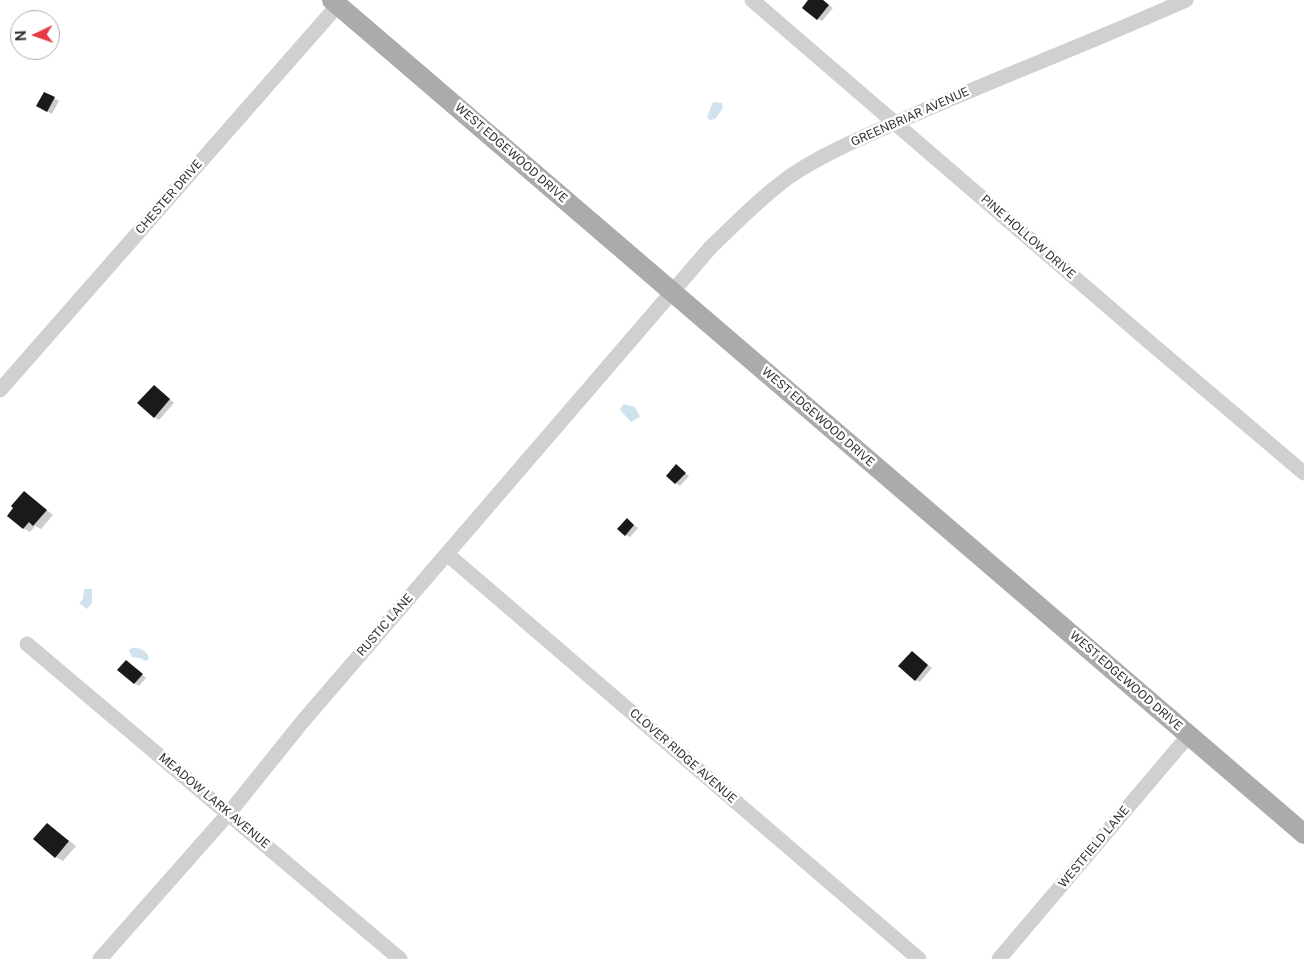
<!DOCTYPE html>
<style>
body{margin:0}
#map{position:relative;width:1304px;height:959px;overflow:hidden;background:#fff;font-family:"Public Sans",sans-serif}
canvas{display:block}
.north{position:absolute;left:10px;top:10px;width:50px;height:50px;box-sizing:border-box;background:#fff;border:1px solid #adadad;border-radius:50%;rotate:267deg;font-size:14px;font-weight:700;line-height:20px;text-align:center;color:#333}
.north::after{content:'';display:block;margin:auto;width:18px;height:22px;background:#e63946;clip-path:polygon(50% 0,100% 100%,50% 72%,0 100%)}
</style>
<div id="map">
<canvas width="1304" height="959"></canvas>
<div class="north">N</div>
</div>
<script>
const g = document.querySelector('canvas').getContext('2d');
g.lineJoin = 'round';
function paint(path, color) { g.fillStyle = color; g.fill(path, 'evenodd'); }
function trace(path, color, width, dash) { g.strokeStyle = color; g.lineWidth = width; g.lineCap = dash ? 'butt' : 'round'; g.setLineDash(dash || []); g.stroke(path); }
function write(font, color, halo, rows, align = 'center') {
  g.font = font + ' "Public Sans",sans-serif'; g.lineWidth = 5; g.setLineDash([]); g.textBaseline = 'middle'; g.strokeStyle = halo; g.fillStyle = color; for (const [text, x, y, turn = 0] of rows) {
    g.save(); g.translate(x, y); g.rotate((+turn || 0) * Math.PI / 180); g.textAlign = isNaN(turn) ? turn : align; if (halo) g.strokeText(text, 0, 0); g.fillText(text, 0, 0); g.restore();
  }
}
const water = new Path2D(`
 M713 102 722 103 723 108 715 119 710 120 707 117Z
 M623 404 635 407 640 417 631 422 620 410Z
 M84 589H92V603L87 609 79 603 83 599Z
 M132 648C139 647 148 651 149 659L145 661 140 658 132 657 129 650Z`);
const shadow = new Path2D(`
 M810 0H823L833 8 822 21 818 19Z
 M45 93 59 101 52 114 38 106Z
 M159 389 174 403 159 420 154 417Z
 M676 466 689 476 680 486 676 483Z
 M24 492 53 515 41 529 35 526 30 532 23 528Z
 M627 520 638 528 630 537 625 535Z
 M912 652 932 668 920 682 915 680Z
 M126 661 146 678 139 686 134 683Z
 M47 824 76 846 63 861 56 857Z`);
const building = new Path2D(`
 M808 0H823L829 5 817 20 802 8Z
 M44 92 55 97 47 112 36 106Z
 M154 385 170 399 154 418 137 403Z
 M676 464 686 473 675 484 666 476Z
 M24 491 47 510 33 526 29 522 23 529 7 516 13 508 11 506Z
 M627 518 634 525 625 536 617 529Z
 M912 651 928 665 915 681 898 666Z
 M126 660 143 674 134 684 117 670Z
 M47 823 69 841 55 858 33 839Z`);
const minor = new Path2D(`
 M752 0 1154 346 1304 473
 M0 390 338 5
 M447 554 919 959
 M27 644 400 959
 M100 959 229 813 303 721 710 248C735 224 760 198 789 177 825 152 871 134 911 116 1002 76 1095 41 1186 0
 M999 959 1189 735`);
const major = new Path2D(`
 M332 0 1304 834`);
const streetNames = [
 ["GREENBRIAR AVENUE",910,117,-24],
 ["WEST EDGEWOOD DRIVE",511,153,41],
 ["CHESTER DRIVE",169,197,-49],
 ["PINE HOLLOW DRIVE",1028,237,41],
 ["WEST EDGEWOOD DRIVE",818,417,41],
 ["RUSTIC LANE",385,625,-49],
 ["WEST EDGEWOOD DRIVE",1126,681,41],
 ["CLOVER RIDGE AVENUE",683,756,41],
 ["MEADOW LARK AVENUE",214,801,40],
 ["WESTFIELD LANE",1094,847,-50]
];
paint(water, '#cfe2ee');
paint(shadow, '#0003');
paint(building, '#1a1a1a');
trace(minor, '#d0d0d0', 15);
trace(major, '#ababab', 20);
write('12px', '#333', '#fff', streetNames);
</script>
